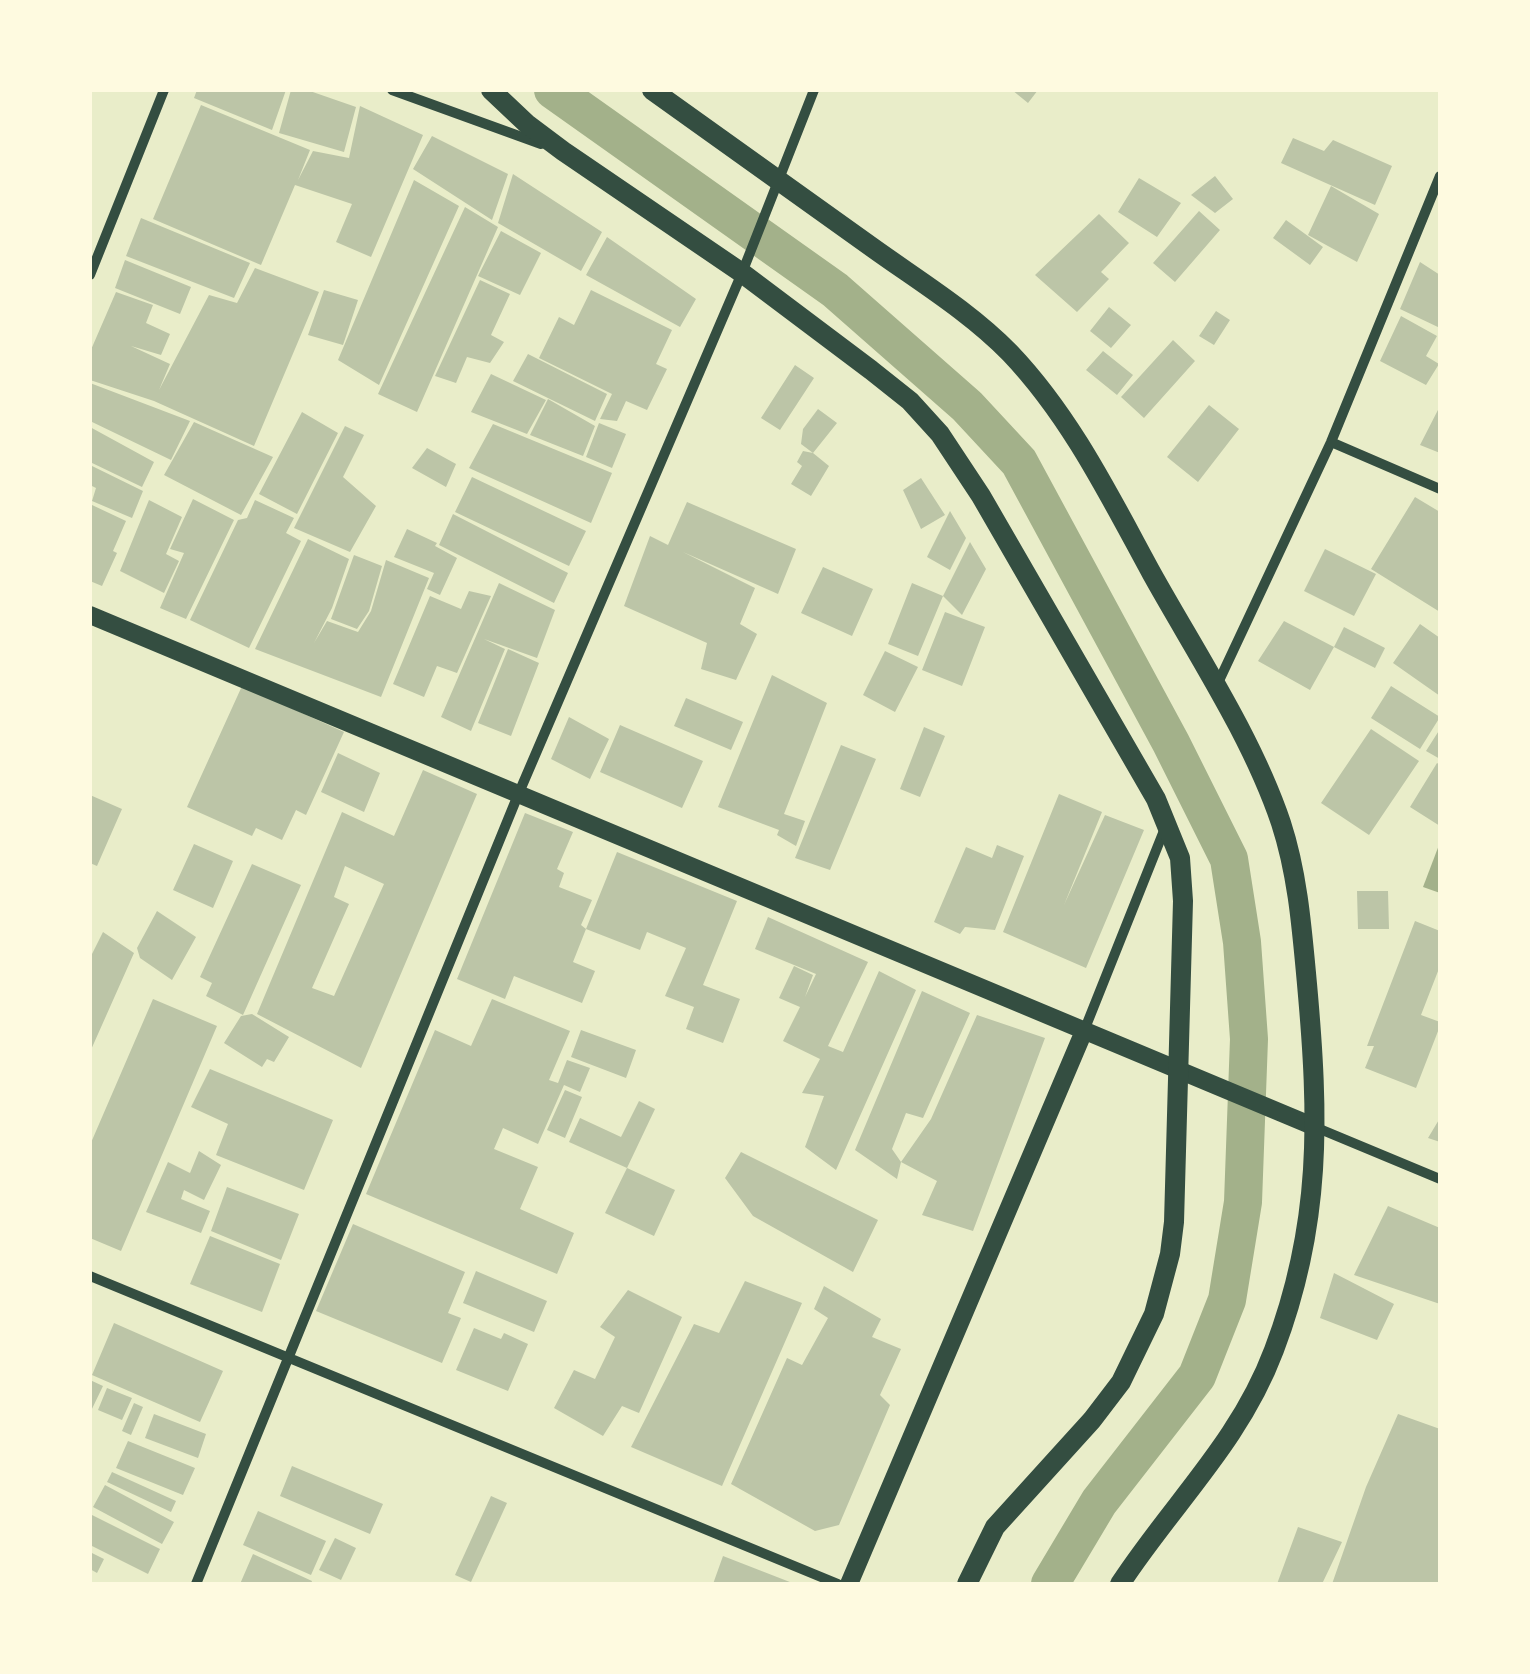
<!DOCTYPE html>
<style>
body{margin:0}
#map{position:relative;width:1530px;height:1674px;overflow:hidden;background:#e9edc9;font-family:Commissioner,sans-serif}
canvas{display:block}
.frame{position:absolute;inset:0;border:92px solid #fefae0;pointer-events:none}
</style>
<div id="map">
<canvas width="1530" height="1674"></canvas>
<div class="frame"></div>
</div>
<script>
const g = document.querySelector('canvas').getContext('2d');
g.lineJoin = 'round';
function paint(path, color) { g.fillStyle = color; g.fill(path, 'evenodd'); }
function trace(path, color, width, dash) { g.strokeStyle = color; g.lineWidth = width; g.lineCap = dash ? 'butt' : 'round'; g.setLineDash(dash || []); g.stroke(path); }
const water = new Path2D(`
 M1439 845H1440V893L1423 887Z`);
const canal = new Path2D(`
 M553 90 835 290 967 406 1019 462 1171 743 1229 859 1242 942 1249 1039 1243 1202 1227 1300 1197 1376 1099 1502 1050 1584`);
const building = new Path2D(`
 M197 90H286L272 130 194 98Z
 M291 90H307L356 107 344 152 279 133Z
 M1012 90H1038L1028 103Z
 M201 105 310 150 298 180 313 151 349 158 360 106 423 135 371 257 336 242 352 204 295 185 261 265 153 219Z
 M432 136 508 174 492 220 413 169Z
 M1293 138 1324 151 1333 140 1392 166 1375 205 1281 163Z
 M513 174 602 232 581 271 498 223Z
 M1215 176 1233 199 1215 213 1191 195Z
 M1139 178 1181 203 1157 237 1118 212Z
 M414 180 459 206 379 385 338 360Z
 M1331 186 1379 214 1357 262 1308 235Z
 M465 207 498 227 417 412 378 394Z
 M1199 211 1220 230 1175 282 1153 263Z
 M1099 214 1129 243 1101 272 1109 279 1077 312 1035 275Z
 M141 218 250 263 234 298 126 256Z
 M1286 220 1323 247 1310 265 1273 238Z
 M501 231 541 253 520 295 478 276Z
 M607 237 696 299 680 327 586 275Z
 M125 260 191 287 180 314 115 288Z
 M1420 262 1440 275V328L1400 309Z
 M255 268 319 292 254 446 154 401 90 380V352L116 292 153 305 146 323 170 334 161 355 131 346 170 364 159 390 209 295 237 303Z
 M480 280 510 294 491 335 504 342 490 363 467 357 456 383 435 376Z
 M324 290 358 300 343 345 308 335Z
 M591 290 672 330 656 364 667 369 647 410 626 401 617 421 600 419 612 394 539 358 559 317 574 325Z
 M1109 307 1131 325 1111 348 1090 331Z
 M1216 311 1230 320 1214 345 1199 336Z
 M1401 316 1437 336 1426 356 1439 364 1426 385 1380 361Z
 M1173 340 1195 361 1144 418 1121 397Z
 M1103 351 1133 375 1117 395 1086 370Z
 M528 354 607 394 595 421 513 381Z
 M795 365 814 378 780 430 761 418Z
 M491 374 546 400 527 434 471 412Z
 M90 383 190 421 171 460 90 421Z
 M548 399 595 426 583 456 530 435Z
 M1209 405 1239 429 1198 482 1167 457Z
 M1440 406V453L1420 445Z
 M818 409 837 423 813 453 801 444 803 429Z
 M302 412 338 433 297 514 259 494Z
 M194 422 273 457 241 515 164 475Z
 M599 423 626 434 612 468 586 457Z
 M493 424 612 473 591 523 469 468Z
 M345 426 364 435 343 477 376 506 350 552 294 528Z
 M90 427 154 462 142 487 90 462Z
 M427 448 456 464 446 487 412 468Z
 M803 451 813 453 829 466 811 496 791 484 802 466 797 462Z
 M90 465 143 491 132 518 92 501 96 488 90 485Z
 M472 477 586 531 569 566 455 512Z
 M921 478 945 515 921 529 903 490Z
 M1415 497 1440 512V612L1371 569Z
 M193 499 234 520 186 619 160 608 184 553 170 549Z
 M149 500 182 517 166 554 179 561 164 593 120 571Z
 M255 500 294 518 286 533 301 541 249 648 190 620 238 520 247 518Z
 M687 502 796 549 778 594 683 552 755 588 740 624 757 634 736 680 701 669 707 643 624 606 650 536 668 545Z
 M92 505 126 521 113 551 117 553 102 586 90 581Z
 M950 511 966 538 950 570 927 557Z
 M453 514 568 573 554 603 439 545Z
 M407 529 437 543 435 546 457 558 440 595 427 589 434 573 394 557Z
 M308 539 349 559 332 608 314 643 327 621 358 632 371 611 386 560 429 578 381 697 255 649Z
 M970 542 986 569 962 615 943 596Z
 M1325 549 1376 574 1354 616 1304 591Z
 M354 555 382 566 369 611 357 629 331 619Z
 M823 567 873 589 852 636 801 613Z
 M499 583 555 610 537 658 484 639 505 649 471 731 441 717Z
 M912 583 943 596 918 656 888 644Z
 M469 591 491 596 457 673 437 666 424 697 393 684 430 596 461 609Z
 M945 612 985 627 962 686 922 670Z
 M1284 621 1334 647 1310 690 1258 661Z
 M1420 624 1440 638V696L1393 663Z
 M1344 627 1385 648 1375 668 1334 647Z
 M508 649 539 663 511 736 478 723Z
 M885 651 918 667 895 712 863 695Z
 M772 675 827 703 784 814 805 821 796 846 777 835 779 830 718 807Z
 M242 686 344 732 306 815 296 810 282 840 256 828 252 836 187 807Z
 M1391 686 1440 717 1420 749 1371 718Z
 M686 698 743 722 731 750 674 726Z
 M569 717 609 739 590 779 551 759Z
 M620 725 703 761 682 808 600 772Z
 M924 727 945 736 920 797 900 789Z
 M1371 729 1419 761 1369 835 1321 803Z
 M1440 729V759L1426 751Z
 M841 745 876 759 830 870 795 858Z
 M338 753 380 773 364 812 321 792Z
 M1437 763 1440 765V826L1410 807Z
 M423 770 477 794 361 1068 257 1014 342 812 394 836ZM345 866 384 884 334 996 312 988 349 904 334 897Z
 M1059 794 1102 812 1064 905 1105 815 1144 830 1086 968 1003 932Z
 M90 795 122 809 97 866 90 863Z
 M525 813 573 832 557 869 564 873 559 887 592 900 581 925 586 929 617 852 737 901 703 985 740 999 723 1043 686 1029 694 1007 665 996 686 948 647 932 640 950 586 929 573 962 595 971 582 1003 514 976 505 999 457 979Z
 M194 844 233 861 213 908 173 890Z
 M997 845 1024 856 995 930 965 927 960 934 934 922 966 847 992 858Z
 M252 864 301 885 243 1015 206 996 212 983 200 977Z
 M1357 891H1388L1389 929H1358Z
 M157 911 196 937 172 980 140 958 137 948Z
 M768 917 868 962 828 1046 843 1052 879 971 916 990 836 1170 805 1147 824 1096 802 1093 820 1059 783 1041 800 1007 779 998 794 966 813 975 805 997 816 974 755 949Z
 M1415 921 1440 931V966L1421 1015 1440 1022V1026L1416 1088 1365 1068 1374 1046H1367Z
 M103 932 134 953 90 1052V958Z
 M922 991 970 1013 923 1118 906 1113 892 1149 901 1162 897 1179 855 1150Z
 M153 999 217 1026 121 1251 90 1238V1145Z
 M492 999 570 1031 549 1080 558 1083 567 1060 590 1068 580 1092 564 1085 538 1144 503 1128 494 1149 538 1167 520 1209 574 1233 557 1274 366 1194 435 1030 471 1046Z
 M252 1014 289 1037 274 1062 267 1059 262 1067 224 1043 241 1016Z
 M977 1015 1045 1038 973 1231 922 1215 937 1181 901 1162 931 1119Z
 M581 1030 636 1050 626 1078 571 1057Z
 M210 1069 333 1120 304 1190 216 1155 228 1124 191 1107Z
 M565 1090 582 1097 565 1138 547 1130Z
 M639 1101 655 1109 627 1168 569 1142 580 1118 621 1137Z
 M1440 1118V1142L1428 1138Z
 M199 1151 221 1165 204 1200 184 1190 181 1199 210 1211 201 1233 146 1212 168 1162 190 1173Z
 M741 1152 878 1220 853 1272 753 1216 725 1178Z
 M627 1168 675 1190 654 1236 605 1213Z
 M227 1187 299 1214 281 1260 211 1231Z
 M1388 1206 1440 1228V1304L1354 1275Z
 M353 1224 465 1272 448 1313 461 1318 442 1363 316 1311Z
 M210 1236 280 1264 262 1312 190 1284Z
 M476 1271 547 1301 534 1332 463 1303Z
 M1334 1273 1394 1304 1377 1340 1320 1318Z
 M745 1281 802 1303 722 1486 631 1447 694 1324 719 1333Z
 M824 1286 881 1319 872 1337 901 1349 880 1395 890 1405 839 1525 815 1531 731 1484 787 1358 802 1365 828 1318 814 1309Z
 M628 1290 682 1317 639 1413 622 1406 603 1436 554 1408 574 1370 595 1379 615 1337 600 1327Z
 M114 1323 223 1371 200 1422 92 1375Z
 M474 1328 501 1339 504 1333 528 1344 508 1391 456 1370Z
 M90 1380 103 1386 90 1413Z
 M107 1388 132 1398 122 1420 98 1410Z
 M134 1403 143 1407 131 1435 122 1431Z
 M154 1414 206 1434 198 1458 145 1438Z
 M1398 1414 1440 1429V1584H1332L1366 1487Z
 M128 1441 195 1468 183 1495 116 1468Z
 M292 1466 383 1504 370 1534 280 1496Z
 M112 1472 176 1501 171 1512 107 1482Z
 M105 1485 174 1522 162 1544 93 1507Z
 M491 1496 507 1503 471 1582 455 1575Z
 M258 1511 326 1541 311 1575 243 1545Z
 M90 1514 160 1549 148 1574 90 1545Z
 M1298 1527 1342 1542 1322 1584H1277Z
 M335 1538 356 1548 341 1580 319 1570Z
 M90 1552 104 1559 97 1573 90 1569Z
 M253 1554 312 1581 311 1584H240Z
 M723 1556 795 1584H713Z`);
const minor = new Path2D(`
 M392 90 541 144
 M90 275 164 90
 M1331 442 1440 489
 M1218 683 1331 442 1440 176
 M1084 1031 1165 828
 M1315 1127 1440 1179
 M90 1276 838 1584
 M196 1584 518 795 742 273 814 90`);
const tertiary = new Path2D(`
 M90 615 1315 1127
 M849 1584 1084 1031`);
const secondary = new Path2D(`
 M491 90 527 124 563 151 742 273 871 370 910 401 940 434 981 496 1156 799 1180 858 1183 901 1174 1222 1170 1254 1154 1314 1121 1382 1092 1420 995 1527 967 1584
 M652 90C726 143 800 195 873 248 919 281 970 312 1010 353 1071 417 1110 497 1152 574 1196 653 1252 737 1281 823 1298 875 1302 930 1307 984 1319 1117 1322 1224 1274 1350 1239 1443 1173 1503 1120 1584`);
paint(water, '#a3b18a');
trace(canal, '#a3b18a', 38);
paint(building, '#bcc5a7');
trace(minor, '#344e41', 10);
trace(tertiary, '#344e41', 18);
trace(secondary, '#344e41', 20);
</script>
